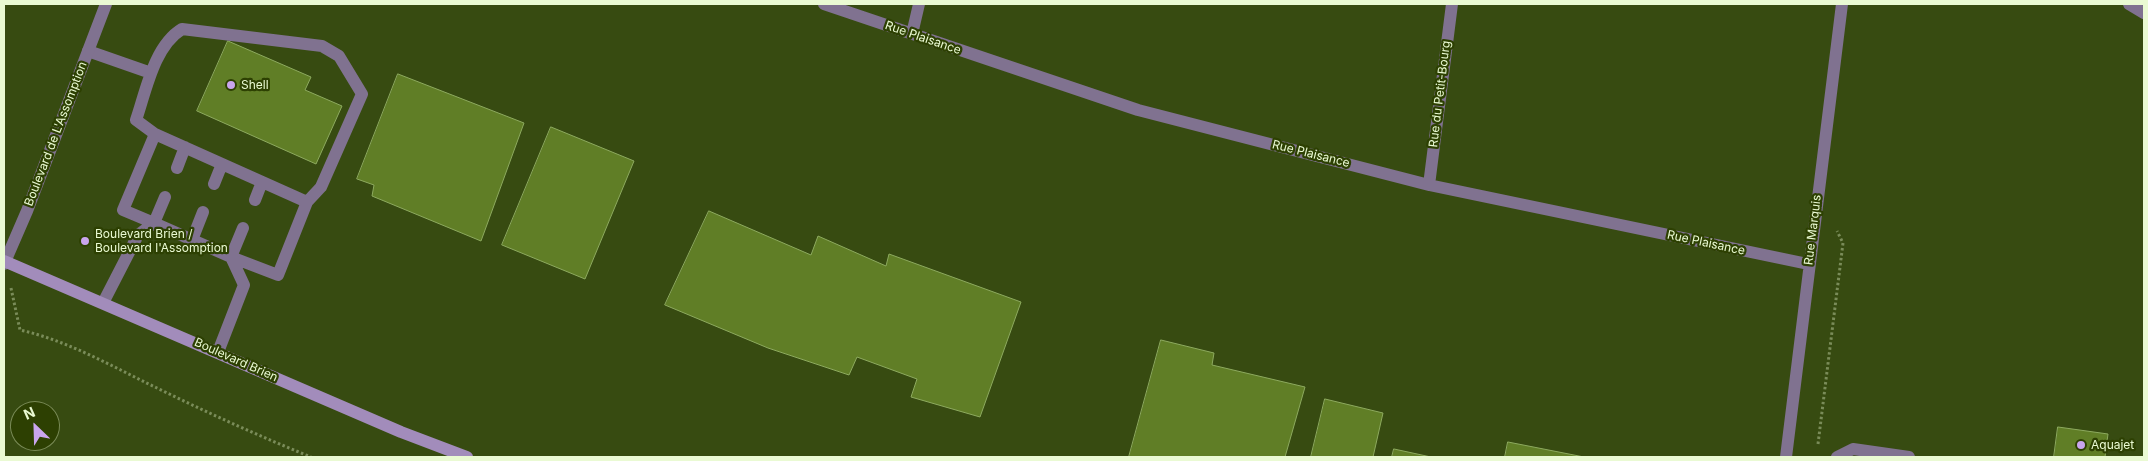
<!DOCTYPE html>
<style>
body{margin:0}
#map{position:relative;width:2148px;height:461px;overflow:hidden;background:#374b11;font-family:Inter,sans-serif}
canvas{display:block}
.frame{position:absolute;inset:0;border:5px solid #eafad3;pointer-events:none}
.north{position:absolute;left:10px;top:401px;width:50px;height:50px;box-sizing:border-box;background:#2d4002;border:1px solid #798a56;border-radius:50%;rotate:336deg;font-size:14px;font-weight:700;line-height:20px;text-align:center;color:#eafad3}
.north::after{content:'';display:block;margin:auto;width:18px;height:22px;background:#c9a5ee;clip-path:polygon(50% 0,100% 100%,50% 72%,0 100%)}
</style>
<div id="map">
<canvas width="2148" height="461"></canvas>
<div class="frame"></div>
<div class="north">N</div>
</div>
<script>
const g = document.querySelector('canvas').getContext('2d');
g.lineJoin = 'round';
function paint(path, color) { g.fillStyle = color; g.fill(path, 'evenodd'); }
function trace(path, color, width, dash) { g.strokeStyle = color; g.lineWidth = width; g.lineCap = dash ? 'butt' : 'round'; g.setLineDash(dash || []); g.stroke(path); }
function write(font, color, halo, rows, align = 'center') {
  g.font = font + ' Inter,sans-serif'; g.lineWidth = 4.5; g.setLineDash([]); g.textBaseline = 'middle'; g.strokeStyle = halo; g.fillStyle = color; for (const [text, x, y, turn = 0] of rows) {
    g.save(); g.translate(x, y); g.rotate((+turn || 0) * Math.PI / 180); g.textAlign = isNaN(turn) ? turn : align; if (halo) g.strokeText(text, 0, 0); g.fillText(text, 0, 0); g.restore();
  }
}
const building = new Path2D(`
 M228 41 311 77 305 90 342 106 316 164 197 111Z
 M398 74 524 123 481 241 372 196 374 185 357 179Z
 M551 127 634 161 585 279 502 245Z
 M709 211 811 255 818 236 886 266 889 254 1021 302 980 417 911 397 917 379 857 357 849 375 768 348 665 305Z
 M1161 340 1214 353 1212 365 1305 387 1285 457H1129Z
 M1325 399 1383 413 1373 457H1311Z
 M2058 427 2108 434 2105 457H2054Z
 M1508 442 1584 457H1505Z
 M1394 449 1431 457H1392Z`);
const path = new Path2D(`
 M11 288 20 330C69 341 113 367 157 388 208 413 259 436 311 457
 M1818 444 1843 243 1837 231`);
const service = new Path2D(`
 M88 51 151 73
 M155 134 136 120C146 91 154 46 182 29L322 46 339 56 362 94 321 187 307 202
 M177 168 185 147
 M214 184 222 164
 M165 197 154 223 123 210 155 134 307 202 278 275 231 257 243 228
 M255 200 262 182
 M192 240 203 212
 M103 303 138 235 154 223 231 257 244 285 218 352
 M1837 457 1853 449 1909 457`);
const minor = new Path2D(`
 M824 4 1138 110 1429 185 1808 264
 M2129 4 2144 13
 M912 34 919 4
 M1429 185 1452 4
 M1786 457 1842 4`);
const tertiary = new Path2D(`
 M4 264 27 211 106 4`);
const secondary = new Path2D(`
 M4 261 401 432 467 457`);
const markers = [
 [231,85,5,"#c9a5ee"],
 [85,241,5,"#c9a5ee"],
 [2081,445,5,"#c9a5ee"]
];
const streetNames = [
 ["Rue Plaisance",923,38,19],
 ["Rue du Petit-Bourg",1440,94,-83],
 ["Boulevard de L'Assomption",56,134,-69],
 ["Rue Plaisance",1311,154,14],
 ["Rue Marquis",1813,230,-83],
 ["Rue Plaisance",1706,243,12],
 ["Boulevard Brien",236,360,24]
];
const poiNames = [
 ["Shell",241,85],
 ["Boulevard Brien /",95,234],
 ["Boulevard l'Assomption",95,248],
 ["Aquajet",2091,445]
];
paint(building, '#607e26');
trace(building, '#8daa5f', 1);
trace(path, '#7a8c59', 3, [2.5, 2.5]);
trace(service, '#807290', 12);
trace(minor, '#807290', 12);
trace(tertiary, '#807290', 12);
trace(secondary, '#a28cbb', 12);
for (const [x, y, r, color] of markers) { const dot = new Path2D(); dot.arc(x, y, r, 0, 2 * Math.PI); g.fillStyle = color; g.fill(dot); trace(dot, '#2d4002', 2); }
write('12px', '#eafad3', '#2d4002', streetNames);
write('12px', '#eafad3', '#2d4002', poiNames, 'left');
</script>
